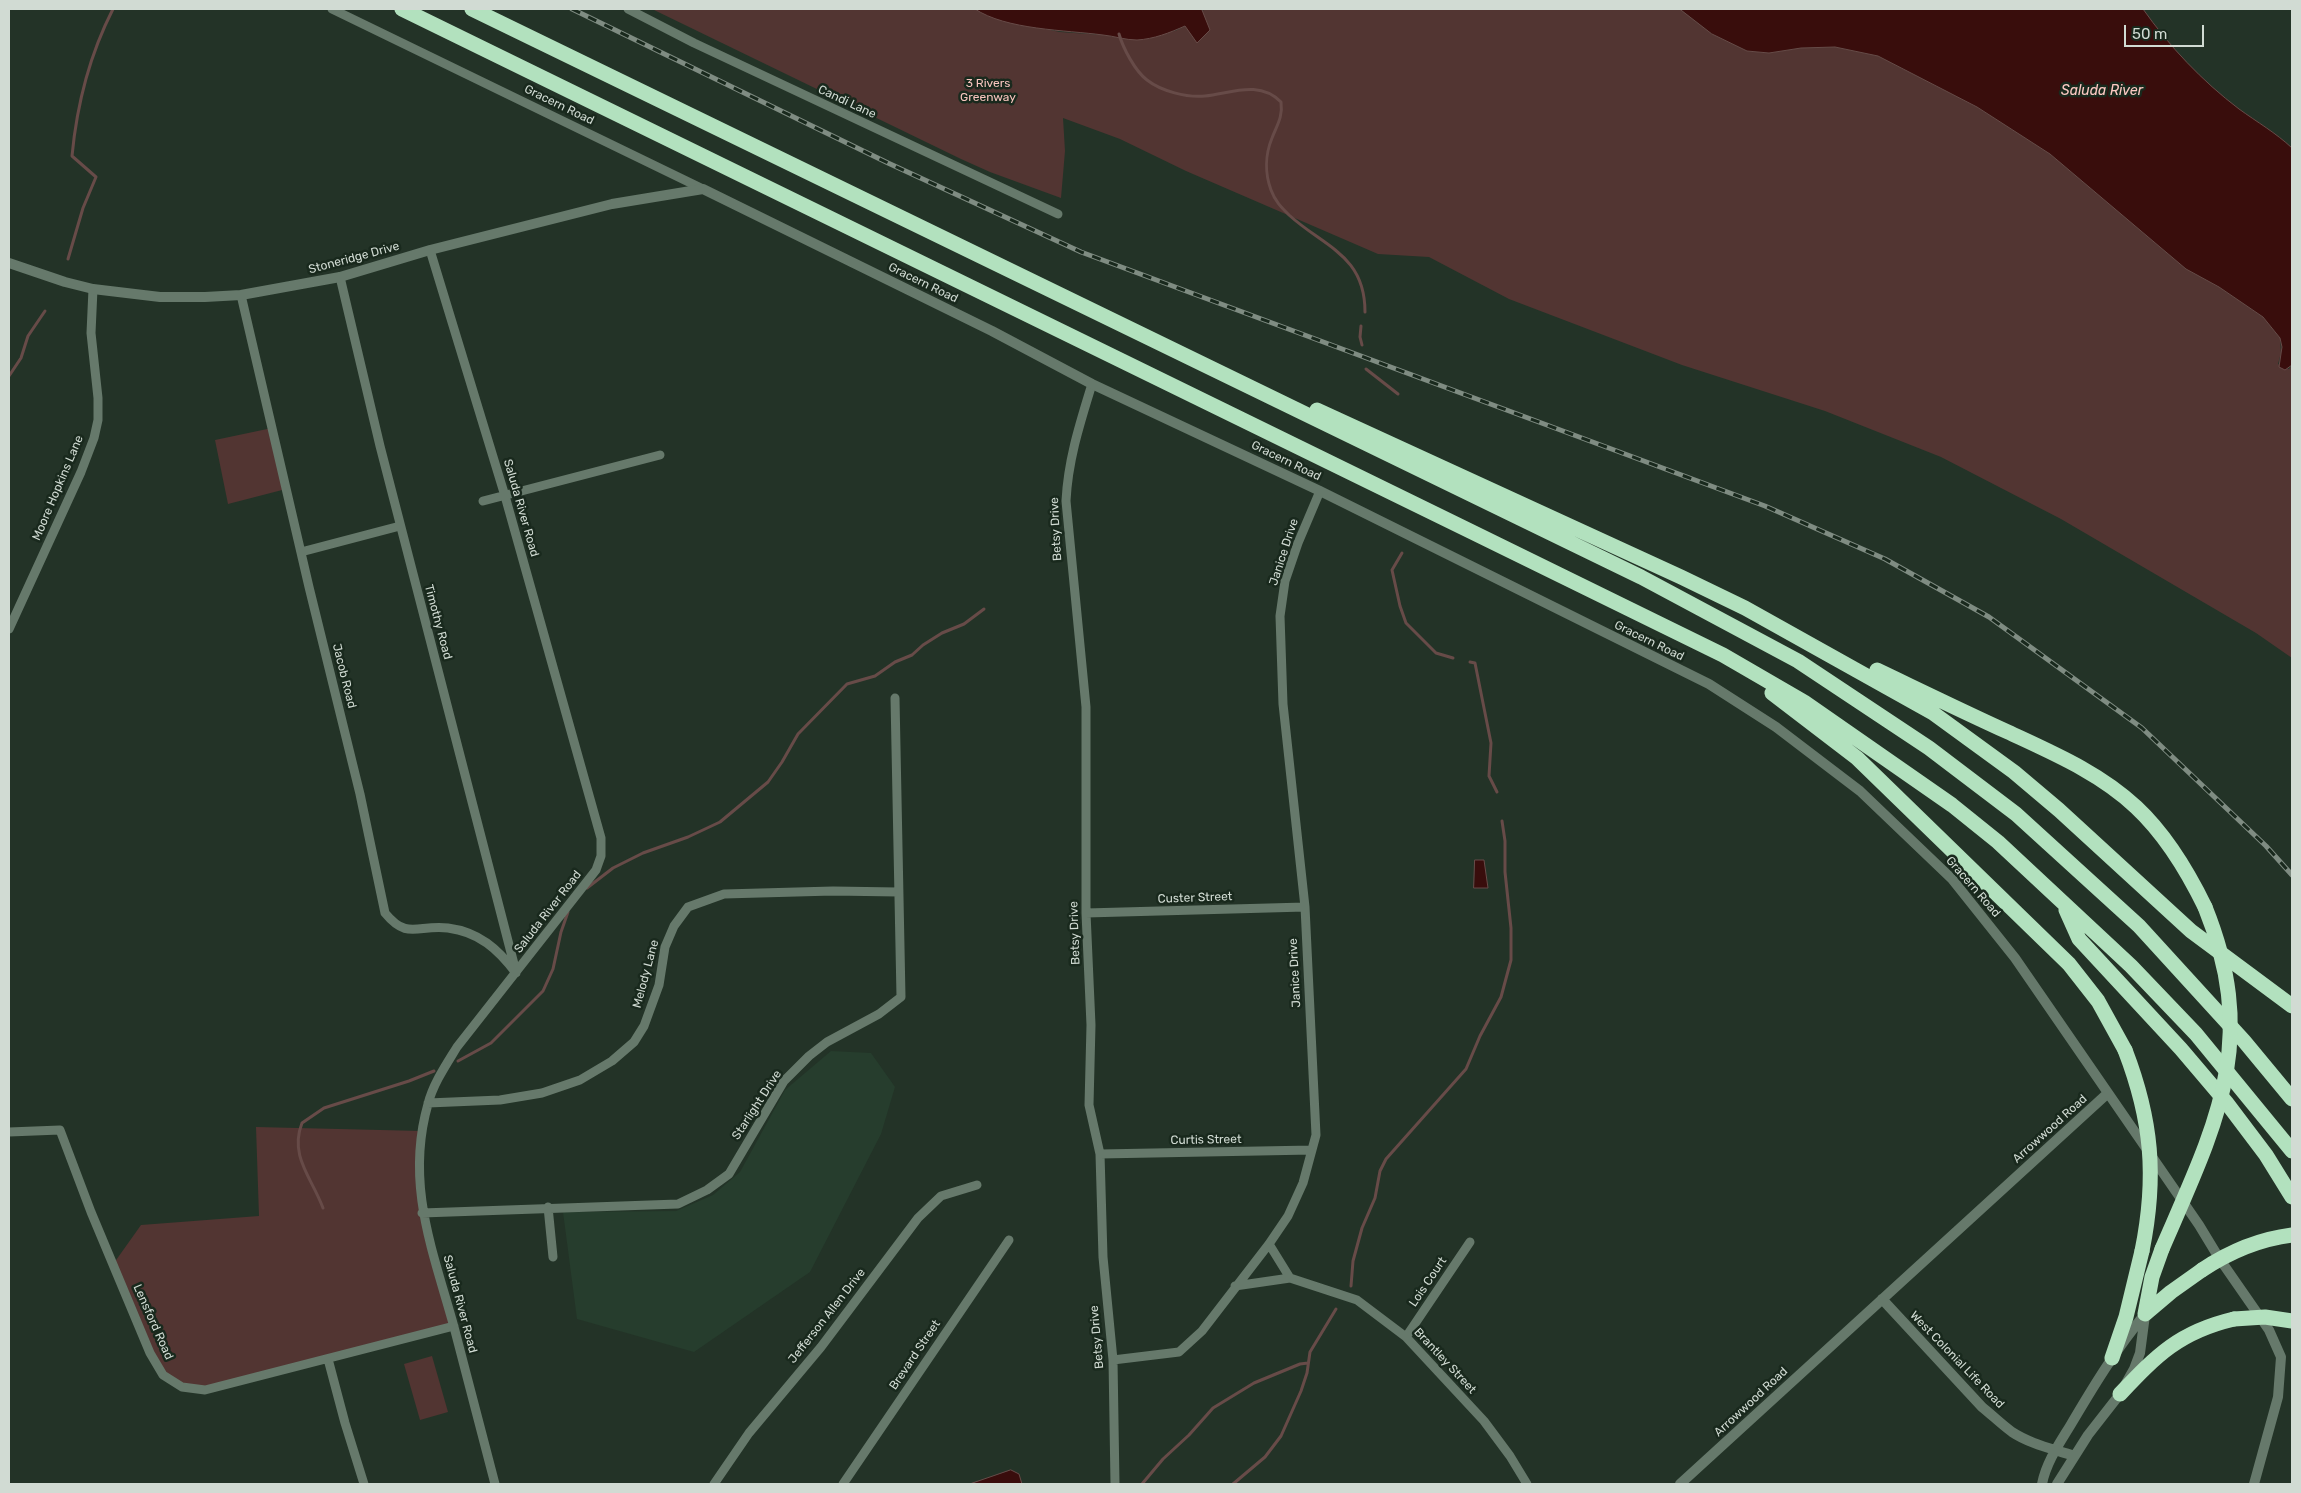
<!DOCTYPE html>
<style>
body{margin:0}
#map{position:relative;width:2301px;height:1493px;overflow:hidden;background:#233327;font-family:Rubik,sans-serif}
canvas{display:block}
.frame{position:absolute;inset:0;border:10px solid #d1dbd3;pointer-events:none}
.scale{position:absolute;left:2124px;top:25px;width:80px;height:22px;box-sizing:border-box;border:2px solid #d1dbd3;border-top:0;padding-left:6px;font-size:15px;line-height:18px;white-space:nowrap;color:#d1dbd3;-webkit-text-stroke:4px #19291d;paint-order:stroke}
</style>
<div id="map">
<canvas width="2301" height="1493"></canvas>
<div class="frame"></div>
<div class="scale">50 m</div>
</div>
<script>
const g = document.querySelector('canvas').getContext('2d');
g.lineJoin = 'round';
function paint(path, color) { g.fillStyle = color; g.fill(path, 'evenodd'); }
function trace(path, color, width, dash) { g.strokeStyle = color; g.lineWidth = width; g.lineCap = dash ? 'butt' : 'round'; g.setLineDash(dash || []); g.stroke(path); }
function write(font, color, halo, rows, align = 'center') {
  g.font = font + ' Rubik,sans-serif'; g.lineWidth = 5; g.setLineDash([]); g.textBaseline = 'middle'; g.strokeStyle = halo; g.fillStyle = color; for (const [text, x, y, turn = 0] of rows) {
    g.save(); g.translate(x, y); g.rotate((+turn || 0) * Math.PI / 180); g.textAlign = isNaN(turn) ? turn : align; if (halo) g.strokeText(text, 0, 0); g.fillText(text, 0, 0); g.restore();
  }
}
const built = new Path2D(`
 M831 1051 871 1053 895 1087 881 1134 810 1272 694 1352 577 1319 563 1212 676 1211 713 1195 740 1172 785 1090Z`);
const green = new Path2D(`
 M652 9H975L1001 20 1060 32 1103 35 1127 39 1175 31 1185 26 1205 9H1680L1712 34 1747 51 1769 53 1801 48 1835 47 1878 56 1977 107 2050 154 2186 269 2219 287 2263 317 2280 338 2281 353 2278 364 2289 369 2292 365V658L2256 633 2061 519 1941 457 1825 411 1682 365 1509 299 1429 257 1378 254 1186 171 1120 139 1063 118 1065 151 1061 198 990 172 961 159Z
 M272 428 286 489 228 504 215 440Z
 M256 1127 422 1131 419 1186 454 1326 205 1390 182 1387 163 1375 114 1263 141 1225 259 1216Z
 M432 1356 448 1412 420 1420 404 1364Z`);
const water = new Path2D(`
 M975 9H1205L1202 10 1210 30 1197 43 1185 26C1169 33 1154 39 1137 40 1125 40 1114 36 1103 35 1066 30 1006 30 975 9Z
 M1680 9H2143C2169 46 2202 81 2239 109 2257 122 2276 133 2292 148V365L2285 370 2279 367 2282 347 2280 338 2263 317 2219 287 2186 269 2050 154 1977 107 1878 56 1835 47 1801 48 1769 53 1747 51 1712 34Z
 M1475 860H1484L1488 888H1474Z
 M1011 1470 1019 1474 1022 1484H970Z`);
const stream = new Path2D(`
 M1119 34C1123 48 1135 71 1147 80 1161 91 1187 98 1205 96 1232 93 1259 80 1281 102 1283 117 1277 125 1272 138 1265 155 1265 174 1271 190 1275 201 1281 207 1289 215 1324 247 1365 255 1365 312
 M68 259 83 208 96 177 72 156C77 103 89 56 113 9
 M1361 326 1360 337 1362 345
 M1366 369 1398 394
 M9 376 21 358 28 336 45 311
 M1402 553 1392 570 1400 606 1406 623 1436 653 1453 658
 M1470 662 1475 663 1491 743 1489 776 1497 792
 M587 888 613 868 643 853 688 837 720 822 768 782 782 762 798 734 847 684 875 676 895 662 912 655 923 645 942 633 964 624 984 609
 M458 1061 491 1043 543 991 553 969 561 932 568 912
 M323 1208C312 1178 289 1156 302 1123L324 1108 409 1081 434 1071
 M1351 1286 1353 1261 1362 1228 1375 1198 1380 1171 1386 1159 1466 1069 1480 1036 1501 997 1511 960V928L1505 872V841L1502 821
 M1142 1484 1163 1459 1189 1435 1213 1408 1254 1383 1300 1364 1308 1363
 M1233 1484 1265 1457 1281 1436 1301 1391 1307 1373 1310 1352 1336 1309`);
const minor = new Path2D(`
 M332 9 703 189
 M628 9 694 43 1058 214
 M430 250 505 496 601 838V856L596 870 457 1047C446 1065 433 1084 428 1104 405 1184 433 1251 454 1327 468 1379 481 1432 495 1484
 M340 277 380 446 515 968
 M241 295 309 587 360 794 385 913C408 941 418 924 448 928 479 932 498 949 516 973
 M1092 384C1080 423 1068 460 1066 501L1086 707V913L1091 1025 1089 1105 1100 1154 1103 1257 1113 1360 1115 1484
 M483 501 660 455
 M301 552 400 526
 M9 629 81 472 94 438 98 420V398L91 333 93 289
 M1086 913 1305 907
 M428 1103 500 1100 542 1093 580 1080 612 1061 634 1042 644 1026 659 985 665 947 674 926 688 907 724 894 833 891 898 892
 M9 1132 60 1130 91 1212 150 1353 163 1375 182 1387 205 1390 454 1326
 M1100 1154 1312 1150
 M548 1207 553 1257
 M422 1213 678 1204 707 1190 729 1174 784 1081 809 1056 827 1042 879 1014 901 997 895 698
 M1269 1244 1290 1278
 M1235 1286 1290 1278 1357 1300 1406 1337 1484 1421 1510 1456 1527 1484
 M1406 1337 1470 1242
 M328 1359 345 1423 364 1484
 M1113 1360 1179 1352 1202 1331 1269 1244 1288 1216 1303 1183 1316 1135 1305 907 1283 704 1280 616 1285 581 1298 543 1320 491
 M714 1484 749 1433 821 1347 918 1218 941 1196 977 1185
 M843 1484 1009 1240`);
const tertiary = new Path2D(`
 M9 263 65 282 93 289 160 297H205L241 295 340 277 430 250 612 204 703 189 992 331 1092 384 1320 491 1709 684 1776 727 1860 791 1952 879 2015 958 2199 1225 2219 1258 2269 1330 2281 1357 2278 1397 2254 1484
 M1882 1299 1982 1407C1992 1415 2001 1424 2012 1432 2030 1444 2054 1449 2074 1456
 M1680 1484 2108 1093
 M2042 1484C2046 1463 2059 1444 2070 1426 2093 1387 2116 1349 2145 1314
 M2057 1484 2088 1435 2120 1394 2134 1369 2140 1353 2145 1315`);
const motorway = new Path2D(`
 M402 9 1470 531 1723 655 1804 702 1952 805 1998 842 2131 966 2196 1034 2292 1151
 M472 9 1641 577 1798 661 1929 748 2016 814 2139 926 2244 1041 2292 1099
 M1317 410 1681 577 1745 608 1933 713 2014 772 2059 810 2191 931 2292 1006
 M1877 670C1921 691 1964 712 2008 732 2053 753 2100 773 2136 807 2166 835 2187 870 2205 907
 M1772 693 1857 758 2069 964 2098 1001 2125 1050
 M2066 910 2079 939 2181 1049 2226 1102 2266 1155 2292 1197
 M2145 1314 2171 1292 2202 1270
 M2145 1314 2152 1277 2162 1249
 M2112 1358 2126 1317 2142 1251
 M2120 1394C2157 1355 2179 1332 2234 1319`);
const rail = new Path2D(`
 M572 9 888 163 1081 252 1765 506 1885 559 1989 617 2142 728 2266 846 2292 875`);
const motorwayBridge = new Path2D(`
 M2125 1050C2152 1120 2157 1177 2142 1251
 M2162 1249C2216 1124 2260 1043 2205 907
 M2202 1270C2229 1252 2260 1239 2292 1235
 M2234 1319 2265 1317 2292 1321`);
const parkNames = [
 ["3 Rivers",988,84],
 ["Greenway",988,98]
];
const streetNames = [
 ["Candi Lane",847,102,25],
 ["Gracern Road",559,105,26],
 ["Stoneridge Drive",354,258,-15],
 ["Gracern Road",923,283,26],
 ["Gracern Road",1286,461,26],
 ["Moore Hopkins Lane",58,488,-67],
 ["Saluda River Road",521,508,74],
 ["Betsy Drive",1056,529,-93],
 ["Janice Drive",1284,552,-72],
 ["Timothy Road",438,622,75],
 ["Gracern Road",1649,641,26],
 ["Jacob Road",344,676,76],
 ["Gracern Road",1973,887,49],
 ["Custer Street",1195,898,-2],
 ["Saluda River Road",548,912,-52],
 ["Betsy Drive",1075,933,-92],
 ["Janice Drive",1295,973,-93],
 ["Melody Lane",646,974,-75],
 ["Starlight Drive",757,1105,-57],
 ["Arrowwood Road",2050,1129,-42],
 ["Curtis Street",1206,1140,-1],
 ["Lois Court",1428,1282,-56],
 ["Saluda River Road",460,1304,75],
 ["Jefferson Allen Drive",827,1316,-52],
 ["Lensford Road",153,1322,66],
 ["Betsy Drive",1097,1337,-95],
 ["Brevard Street",915,1355,-56],
 ["West Colonial Life Road",1957,1360,46],
 ["Brantley Street",1445,1361,47],
 ["Arrowwood Road",1751,1402,-43]
];
const waterNames = [
 ["Saluda River",2102,91]
];
paint(built, '#263d2d');
paint(green, '#523532');
paint(water, '#390d0c');
trace(water, '#674b48', 1);
trace(stream, '#674b48', 3);
trace(minor, '#66796b', 9);
trace(tertiary, '#66796b', 10);
trace(motorway, '#b2e1be', 15);
trace(rail, '#7f8c82', 5);
trace(rail, '#19291d', 3, [9]);
trace(motorwayBridge, '#b2e1be', 15);
write('12px', '#f8c5bf', '#19291d', parkNames);
write('12px', '#d1dbd3', '#19291d', streetNames);
write('italic 14px', '#fdc9c3', '#19291d', waterNames);
</script>
